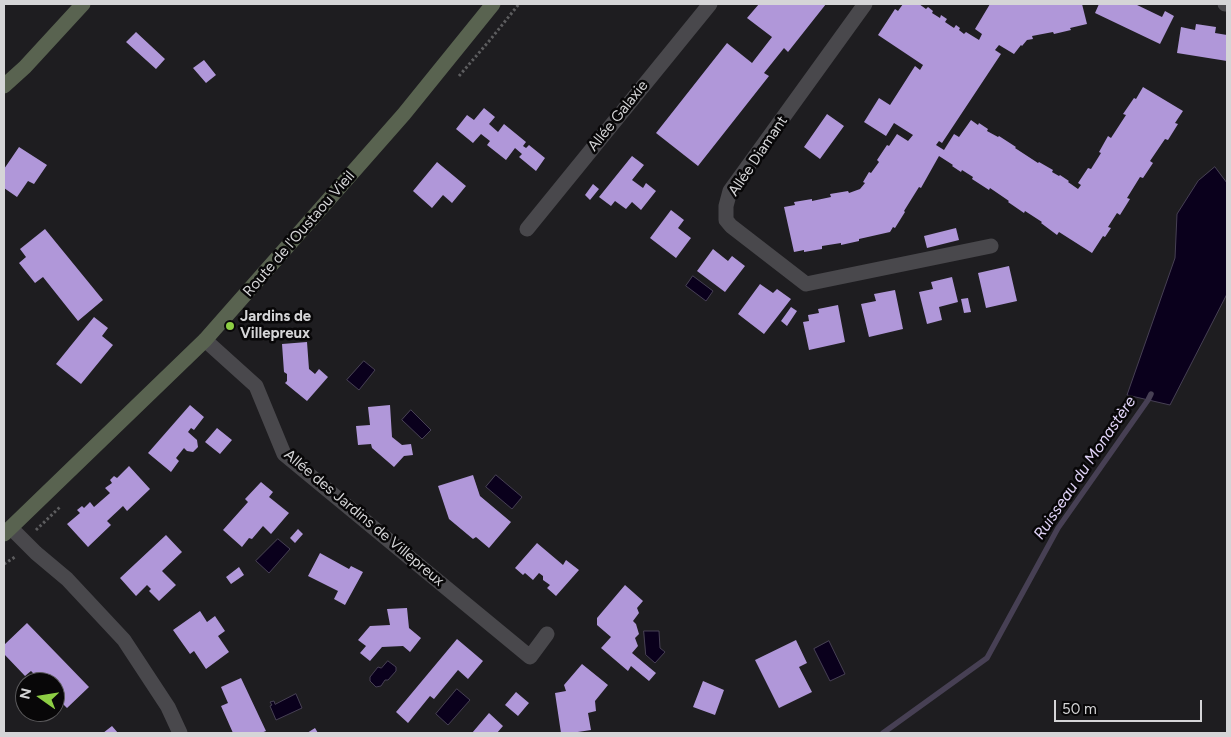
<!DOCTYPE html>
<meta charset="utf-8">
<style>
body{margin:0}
#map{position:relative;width:1231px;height:737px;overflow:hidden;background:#1e1d20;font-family:Figtree,sans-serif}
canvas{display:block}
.frame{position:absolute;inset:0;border:5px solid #d5d5d7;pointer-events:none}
.north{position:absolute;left:15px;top:672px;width:50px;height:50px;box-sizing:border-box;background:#080708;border:1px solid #5a595b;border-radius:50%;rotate:283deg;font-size:14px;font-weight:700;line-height:20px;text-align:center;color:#d5d5d7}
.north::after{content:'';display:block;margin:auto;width:18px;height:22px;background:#8dce44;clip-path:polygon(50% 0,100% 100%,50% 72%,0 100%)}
.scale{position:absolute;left:1054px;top:700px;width:148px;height:22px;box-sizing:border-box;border:2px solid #d5d5d7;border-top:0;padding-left:6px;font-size:15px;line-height:18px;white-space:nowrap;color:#d5d5d7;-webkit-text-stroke:4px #080708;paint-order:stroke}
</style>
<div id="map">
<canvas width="1231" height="737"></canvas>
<div class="frame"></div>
<div class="north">N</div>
<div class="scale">50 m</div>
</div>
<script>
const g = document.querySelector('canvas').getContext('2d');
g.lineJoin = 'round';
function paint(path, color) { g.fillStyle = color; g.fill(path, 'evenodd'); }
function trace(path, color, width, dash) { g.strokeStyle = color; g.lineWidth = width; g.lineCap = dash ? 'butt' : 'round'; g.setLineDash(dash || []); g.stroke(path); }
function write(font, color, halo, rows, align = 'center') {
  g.font = font + ' Figtree,sans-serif'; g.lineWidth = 5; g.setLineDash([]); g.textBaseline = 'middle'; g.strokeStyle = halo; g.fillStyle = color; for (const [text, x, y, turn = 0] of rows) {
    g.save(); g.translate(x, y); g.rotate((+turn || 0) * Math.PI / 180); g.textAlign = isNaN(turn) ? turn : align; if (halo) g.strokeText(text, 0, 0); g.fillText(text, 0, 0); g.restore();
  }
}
const water = new Path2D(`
 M1215 167 1227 183V294L1170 405 1127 395 1175 258 1177 214 1198 181Z
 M693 276 713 291 706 301 686 286Z
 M364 361 375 370 359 390 347 380Z
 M411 410 431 430 422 439 402 420Z
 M496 475 522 497 512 509 486 487Z
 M278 539 290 549 269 573 256 561Z
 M644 631H659L660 648 665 652 655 663 646 655Z
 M829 641 845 674 830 681 814 649Z
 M388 661 396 667V671L388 680H385L381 686 376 687 370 681V677L378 667 381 668Z
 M457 689 470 700 448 725 436 714Z
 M296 694 302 708 276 720 270 706 272 705 270 702 274 701 275 704Z`);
const stream = new Path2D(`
 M883 733 987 658 1058 528 1148 400 1151 394`);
const building = new Path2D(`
 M759 4H826L788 52 784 48 764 73 769 76 698 166 656 133 727 43 752 63 772 37 747 18Z
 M903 4H919L926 9 928 7 933 11 932 13 940 18 941 15 947 19 945 22 954 28 956 25 960 28 959 30 964 34 966 32 979 40 982 34 975 29 990 4H1082L1087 24 1070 28 1071 30 1054 34 1053 32 1032 36 1033 39 1027 40 1022 46 1021 45 1014 54 999 45 995 50 1001 54 942 143 939 141 936 145 944 150 954 134 959 137 971 120 978 125 979 123 988 129 987 131 998 137 999 136 1016 147 1015 148 1038 163 1039 162 1053 170 1052 172 1059 176 1060 175 1069 181 1068 182 1078 189 1081 185 1078 183 1088 168 1091 169 1101 153 1099 152 1108 136 1111 138 1126 115 1123 114 1134 98 1136 99 1143 87 1183 111 1175 123 1178 124 1168 140 1165 139 1150 161 1153 163 1143 178 1140 177 1127 198 1130 199 1120 215 1117 213 1108 227 1111 228 1105 237 1103 236 1092 253 1059 232 1057 235 1041 223 1042 222 1025 211 1024 213 1008 202 1009 201 990 188 989 190 972 179 973 177 962 170 961 172 952 166 953 165 939 156 921 188 919 187 904 211 905 212 895 228 893 227 890 232 859 239V241L841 245V243L822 246V249L804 252V250L794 252 784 207 795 205 794 202 812 199V201L831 197 830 194 848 191 849 193 860 189 865 183 863 182 869 172 871 173 879 162 877 160 887 145 889 146 897 134 908 141 913 135 894 123 886 136 864 122 879 98 890 105 915 66 920 70 923 65 878 35 895 9 898 11Z
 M1099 4H1135L1162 17 1165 11 1174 16 1160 44 1095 13Z
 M1196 24 1216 27 1215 33 1227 35V61L1177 53 1181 27 1195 30Z
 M136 32 165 59 156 69 126 42Z
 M204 60 216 75 206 83 193 68Z
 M484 108 495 117 489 124 498 132 504 124 526 142 523 146 526 148 529 145 545 158 536 171 519 157 522 154 515 148 506 160 487 145 490 141 481 134 473 143 456 129 467 115 474 120Z
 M827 114 844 126 820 159 804 147Z
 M19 147 47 165 34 184 28 181 17 197 4 188V169Z
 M632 156 644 165 632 180 643 188 646 183 656 191 641 210 632 202 626 209 615 201 611 206 599 197Z
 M437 162 466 186 452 203 443 195 432 208 413 191Z
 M593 184 599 189 590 200 585 195Z
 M671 210 684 220 678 228 691 238 676 258 650 238Z
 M956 228 959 240 927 248 924 236Z
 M45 229 103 300 78 321 43 277 35 283 19 263 26 257 20 249Z
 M713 249 728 261 732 256 745 266 725 292 697 271Z
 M1009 266 1017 301 986 308 978 273Z
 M952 277 958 302 939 307 942 320 927 324 919 292 933 289 931 282Z
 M760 284 773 293 777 289 791 299 764 334 738 314Z
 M895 290 903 329 869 337 861 304 876 301 874 294Z
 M968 298 971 312 964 313 961 299Z
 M838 305 845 342 809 350 803 322 809 321 808 315 819 313 818 309Z
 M791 307 797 311 787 326 781 321Z
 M94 317 108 328 102 336 113 345 81 384 56 364Z
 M307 342 309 369 315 374 319 369 328 377 307 401 285 383 287 381V374L284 372 282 344Z
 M190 405 204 417 194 430 191 428 188 432 197 440 198 447 193 452 187 451 184 448 176 458 179 461 171 472 148 453Z
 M390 405 392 437 402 445 411 444 413 455 404 456 394 467 372 448 371 444 358 445 356 426 370 425 368 407Z
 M217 428 232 440 220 454 205 442Z
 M129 466 150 489 127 511 123 506 107 521 111 525 88 547 67 524 80 513 77 510 82 506 84 508 90 502 94 507 110 493 105 488 112 483 110 480 114 476 117 478Z
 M473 475 480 496 511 522 489 548 476 537 473 539 449 519 438 486Z
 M261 482 273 492 269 497 289 513 271 534 263 526 252 539 249 538 242 547 223 530 248 502 245 499Z
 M298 529 303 534 295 543 290 538Z
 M166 535 182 552 162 571 176 585 159 601 149 591 151 589 147 585 136 596 120 578Z
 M537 543 563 565 566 560 579 570 556 596 547 588 550 585 543 580V576L539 573 533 580 525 573 523 575 515 568Z
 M320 553 349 569 351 566 363 572 345 605 334 599 338 591 308 576Z
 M239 567 244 575 231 584 226 577Z
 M625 585 643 601 637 608 639 613 633 621 636 624 639 634 635 638 638 646 632 653 656 673 649 681 631 666 628 671 601 648 611 637 597 625V618Z
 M407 608 409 628 421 638 410 652 403 646 382 647 370 661 360 653 366 646 358 640 370 626 390 625 387 609Z
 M200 611 207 622 215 616 225 631 218 636 229 652 206 669 194 651 190 654 173 630Z
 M27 623 89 687 67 708 55 696V682H42L31 671 25 676 4 654V645Z
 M457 639 483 661 468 679 458 670 434 699 430 696 408 723 396 712Z
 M796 640 807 663 799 667 812 692 779 708 755 660Z
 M582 664 608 685 595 701 596 711 588 713 591 730 571 733H561L555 693 566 691 564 685Z
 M241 678 266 731 261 733H233L221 706 228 703 221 687Z
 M703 681 724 690 715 715 693 707Z
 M516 692 529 703 518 716 505 705Z
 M489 713 503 726 497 733H472Z
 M112 726 118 733H103Z
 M315 728 318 733H307Z`);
const path = new Path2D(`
 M459 76 490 40 519 4
 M36 530 60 507
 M4 564 15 557`);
const street = new Path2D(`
 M865 4 730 191 726 206V220L731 226 806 284 991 246
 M1225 4H1227
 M527 229 710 4
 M205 340 256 386 284 454 530 657 547 634
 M11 528 36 553 67 579 124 640 168 707 180 733`);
const secondary = new Path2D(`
 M4 86 25 67 83 4
 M4 534 205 340 404 114 493 4`);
const markers = [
 [230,326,5,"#8dce44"]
];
const streetNames = [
 ["Allée Galaxie",618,116,-51],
 ["Allée Diamant",758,156,-56],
 ["Route de l'Oustaou Vieil",299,234,-49],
 ["Allée des Jardins de Villepreux",364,518,40]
];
const poiNames = [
 ["Jardins de",240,317],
 ["Villepreux",240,334]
];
const waterNames = [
 ["Ruisseau du Monastère",1085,468,-56]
];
paint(water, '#0a001c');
trace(water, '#474054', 1);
trace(stream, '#474054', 5.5);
paint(building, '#b097d9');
trace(path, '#5d5d5f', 3, [2.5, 2.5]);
trace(street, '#49484c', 15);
trace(secondary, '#596350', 15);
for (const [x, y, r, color] of markers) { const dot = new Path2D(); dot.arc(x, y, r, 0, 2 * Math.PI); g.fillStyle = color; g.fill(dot); trace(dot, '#080708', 2); }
write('15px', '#d5d5d7', '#080708', streetNames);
write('bold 15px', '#d5d5d7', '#080708', poiNames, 'left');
write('italic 16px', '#e2d5f9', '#080708', waterNames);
</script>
